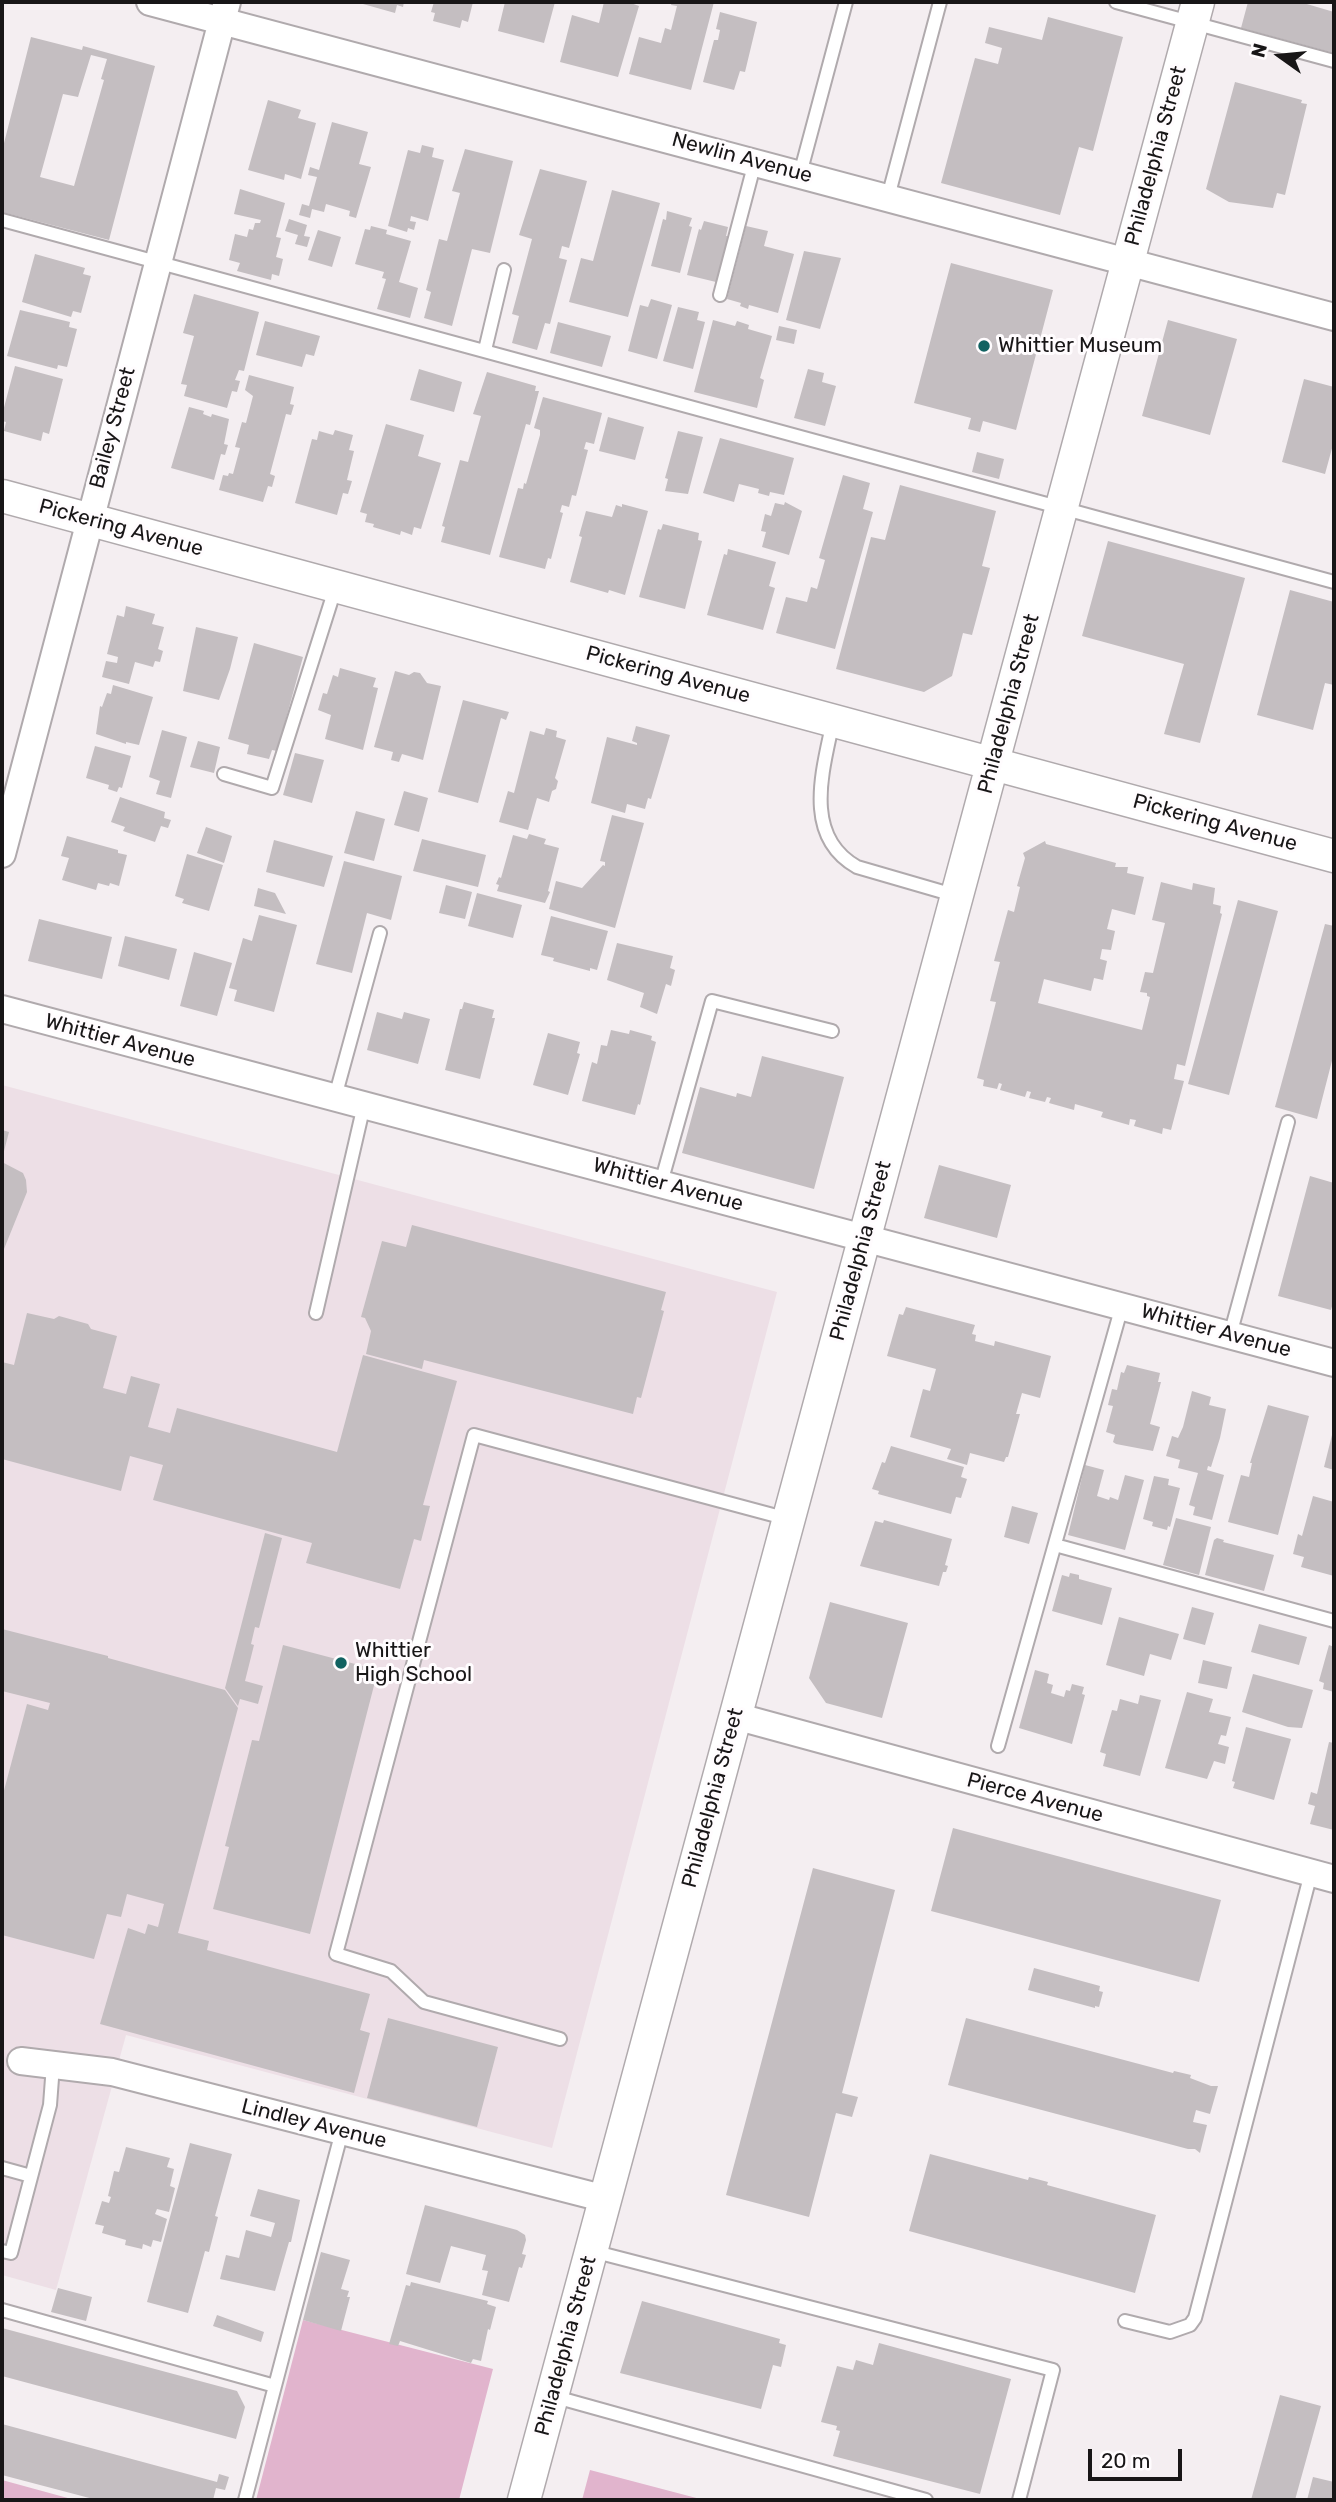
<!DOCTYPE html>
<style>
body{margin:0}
#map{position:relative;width:1336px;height:2502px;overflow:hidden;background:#f4eef1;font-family:Rubik,sans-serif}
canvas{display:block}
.frame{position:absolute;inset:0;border:4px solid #181617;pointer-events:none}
.north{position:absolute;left:1245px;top:21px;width:70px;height:70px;-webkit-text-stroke:5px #fffcfe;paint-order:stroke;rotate:285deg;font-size:19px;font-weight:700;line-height:28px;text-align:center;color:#181617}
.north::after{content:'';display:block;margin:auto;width:24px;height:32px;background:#181617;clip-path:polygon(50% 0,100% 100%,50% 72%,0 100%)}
.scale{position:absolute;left:1088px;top:2449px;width:94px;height:32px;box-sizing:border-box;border:4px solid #181617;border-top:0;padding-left:9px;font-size:21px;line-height:24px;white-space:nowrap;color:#181617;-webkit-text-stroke:5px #fffcfe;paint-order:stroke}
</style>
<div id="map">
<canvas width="1336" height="2502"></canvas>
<div class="frame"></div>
<div class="north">N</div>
<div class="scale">20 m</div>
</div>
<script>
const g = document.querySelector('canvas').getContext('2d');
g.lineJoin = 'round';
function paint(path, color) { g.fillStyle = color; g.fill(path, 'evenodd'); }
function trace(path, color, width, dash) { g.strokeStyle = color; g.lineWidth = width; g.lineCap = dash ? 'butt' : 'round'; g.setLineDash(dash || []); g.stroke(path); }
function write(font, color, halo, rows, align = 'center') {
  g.font = font + ' Rubik,sans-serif'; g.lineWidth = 6; g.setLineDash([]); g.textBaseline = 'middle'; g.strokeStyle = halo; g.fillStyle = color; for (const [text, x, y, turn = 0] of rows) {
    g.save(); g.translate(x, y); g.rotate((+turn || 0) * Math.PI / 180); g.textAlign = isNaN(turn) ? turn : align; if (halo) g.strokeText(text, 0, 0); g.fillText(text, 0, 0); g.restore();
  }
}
const built = new Path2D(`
 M2 1085 777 1292 552 2148 126 2035 56 2290 2 2275Z`);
const green = new Path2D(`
 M303 2320 493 2369 459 2500H256Z
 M590 2470 704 2500H582Z
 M2 2480 75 2500H2Z`);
const building = new Path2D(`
 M364 2H404L403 7 397 5 395 13 363 4Z
 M434 2H473L468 22 462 20 460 28 433 21 435 13 431 12Z
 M505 2H555L544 43 498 31Z
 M604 2H628L639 6 618 77 560 62 572 15 599 23Z
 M672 2H714L691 90 629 74 639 37 661 43 665 28 671 30 677 6 671 5Z
 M1248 2H1300L1334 12V53L1241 28Z
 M720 12 757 22 745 72 740 71 734 90 703 82 714 40H718L720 30 716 29Z
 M1048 17 1123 37 1093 151 1079 147 1060 215 941 183 975 58 998 64 1002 48 985 43 989 27 1042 40Z
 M31 37 82 50 83 46 155 66 109 240 2 212V151ZM91 55 107 59 101 79 104 80 74 186 40 177 63 94 78 97Z
 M1235 82 1302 100 1301 103 1307 104 1285 195 1277 193 1273 208 1229 202 1206 189Z
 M268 100 301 110 298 118 316 123 301 179 285 174 284 180 248 170Z
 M332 122 368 132 359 164 371 167 356 218 349 216 350 211 326 204 324 212 312 209 310 218 299 215 302 204 309 206 317 177 308 175 310 167 319 170Z
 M422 145 434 148 432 157 444 160 428 221 411 216 410 221 416 222 414 230 408 228 407 232 388 226 408 150 420 153Z
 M465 149 513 161 490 253 472 249 452 326 424 318 431 292 426 290 439 239 447 241 460 193 452 191Z
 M540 169 587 181 569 248 562 246 559 258 567 260 550 324 545 323 537 350 512 343 519 316 512 314 532 239 519 235Z
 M240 189 285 203 276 237 281 238 276 257 283 259 279 276 272 274 271 280 237 271 240 263 229 260 235 234 247 237 249 229 253 230 255 223H260L261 220 234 214Z
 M612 190 660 203 628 317 569 302 581 258 593 261Z
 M667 211 692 218 689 226 692 227 680 273 651 266 663 219 666 220Z
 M289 219 307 225 304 236 310 237 307 247 295 244 298 235 285 231Z
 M704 221 728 227 726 236H728L716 282 687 275 699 229 701 230Z
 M371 226 387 230 386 234 411 241 399 282 418 288 410 318 377 309 386 279 382 278 384 272 355 264 365 229 370 230Z
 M746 226 768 231 764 246 794 254 778 313 749 305 748 309 740 306 741 303 727 299Z
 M318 230 341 237 332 267 308 260Z
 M804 251 841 258 820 329 786 320Z
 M35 254 85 268 83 274 91 276 81 313 73 311 71 317 22 302Z
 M951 263 1053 290 1016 430 983 421 980 432 968 429 971 418 914 403Z
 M194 294 259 312 244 371 239 370 235 380 240 381 237 392 232 391 227 408 184 396 187 385 181 384 194 336 183 333Z
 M651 299 672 305 657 359 628 351 640 305 648 307Z
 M678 307 699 312 697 320 705 322 693 369 663 361Z
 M20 310 70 322 69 327 77 329 67 367 58 365 57 369 7 356Z
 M713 320 735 326 737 321 749 325 748 329 772 336 760 378 764 380 757 408 694 392Z
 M1168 320 1237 339 1210 435 1142 416Z
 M265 321 320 336 314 356 306 354 302 367 256 355Z
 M558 322 611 336 602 367 550 353Z
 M779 326 797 330 794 344 776 340Z
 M15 366 63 379 49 434 43 432 41 441 4 431 6 422 2 421V415Z
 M419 369 462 382 454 412 410 400Z
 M808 369 824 373 822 382 836 386 825 426 794 418Z
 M487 372 536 386 535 391H539L530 425 526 424 490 555 441 542 445 527 442 526 460 460 468 462 481 416 473 414Z
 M249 375 294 387 290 404 294 405 291 415 286 414 270 474 275 476 272 487 268 486 263 502 219 490 223 475 228 476 229 473 233 474 240 448 235 447 242 422 246 423 253 396 245 390Z
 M1304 379 1334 387V441L1325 474 1282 462Z
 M543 397 602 413 594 444 586 442 584 449 588 450 576 496 572 495 569 507 562 505 560 512 563 513 551 559 548 558 545 569 499 557 518 488 523 489 524 483 526 484 540 435V430L534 428Z
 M189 407 204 411 203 414 211 417 212 414 229 419 224 444 228 445 225 455 221 454 214 480 171 468Z
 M608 417 644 427 635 460 599 451Z
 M386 424 424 435 418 456 441 463 421 529 414 527 412 535 401 531 400 535 373 527 374 524 365 522 367 514 360 512Z
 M335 430 353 435 349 450 354 451 347 480 352 481 348 494 343 493 337 515 295 503 312 439 317 440 319 431 333 435Z
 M678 431 703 437 688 494 665 491 668 479 665 478Z
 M720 438 794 458 784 495 770 492 769 496 758 493 759 489 739 484 734 502 703 493Z
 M977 452 1004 459 999 479 972 472Z
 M843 475 870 483 863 509 873 512 835 649 776 633 786 597 807 602 811 587 817 589 825 560 819 558Z
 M900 485 996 511 982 566 990 568 972 635 963 633 952 676 924 692 836 669 871 537 885 540Z
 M785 502 802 511 789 555 762 547 766 532 761 531 765 514 771 516 775 503 784 505Z
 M622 504 648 511 625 595 609 590 608 593 570 582 582 537 579 536 586 511 612 517 616 505 622 507Z
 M663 524 699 533 698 540 702 541 685 609 639 597 658 529 661 530Z
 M1108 541 1245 578 1200 743 1164 734 1184 664 1082 636Z
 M728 549 776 562 769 586 775 588 763 630 707 615 724 554 727 555Z
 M1290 590 1334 602V685L1325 683 1313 730 1257 715Z
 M126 606 155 614 152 624 164 627 158 649 163 651 160 662 155 661 153 667 135 662 129 684 102 677 106 661 117 663 118 657 107 654 117 615 124 617Z
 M196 627 238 637 230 669 219 700 183 691Z
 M254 643 303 657 277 751 272 750 269 759 247 754 249 745 228 739Z
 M340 668 376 678 373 687 378 688 363 750 325 739 331 715 318 710 323 693 327 694 333 675 338 677Z
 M395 671 409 675 414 672 420 673 427 683 441 686 423 760 402 754 399 762 391 760 393 752 374 747Z
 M113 685 153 697 139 745 126 742V744L96 734 100 706 102 707 107 693 111 694Z
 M463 700 509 712 506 720 501 718 478 803 438 792Z
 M636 726 670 735 651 799 648 798 645 809 627 804 625 813 591 803 607 737 637 745V743L632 741Z
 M546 728 557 731 556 737 566 740 555 778 558 781 556 789 552 791 549 802 537 798 528 830 499 822 508 791 514 793 530 731 544 735Z
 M162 730 187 737 171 798 156 794 160 781 149 777Z
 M198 741 220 747 214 773 190 767Z
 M95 746 131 756 122 788 119 787 117 792 108 789 109 785 86 778Z
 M295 753 324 760 312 803 283 795Z
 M404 791 428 798 419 832 394 825Z
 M120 797 165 812 164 818 171 820 168 828 161 826 155 842 123 831 125 827 111 822Z
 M356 811 385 819 374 861 344 853Z
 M612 815 644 823 615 928 549 909 556 881 582 888 603 865 605 866V862L600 861Z
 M206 827 232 836 224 863 197 853Z
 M529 834 546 839 544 844 559 848 548 891 550 892 545 903 497 891 499 885 496 884 499 877 501 878 513 835 527 839Z
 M67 836 118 850V853L127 855 119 886 110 883 109 886 98 883 96 890 62 880 69 858 61 856Z
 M422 839 486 855 478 887 413 871Z
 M274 840 333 856 324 887 266 872Z
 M1045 841 1046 844 1116 863 1115 867H1128L1127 873 1144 877 1135 915 1112 909 1107 929 1115 931 1111 950 1102 949 1100 959 1107 961 1103 980 1094 978 1091 991 1044 979 1038 1003 1142 1030 1150 997 1147 996V993L1140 992 1145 972 1153 973 1165 923 1152 920 1161 882 1192 890 1193 883 1215 888 1213 904 1221 906 1220 913 1222 914 1185 1066 1177 1064 1174 1079 1184 1081 1171 1130 1163 1128 1162 1134 1134 1126 1136 1120 1130 1119 1129 1125 1101 1117 1103 1112 1075 1104 1074 1110 1049 1103 1051 1098 1047 1097 1045 1102 1029 1098 1031 1092 1027 1091 1025 1097 1000 1090 1002 1084 999 1083 997 1089 983 1086 984 1080 977 1078 996 1002 990 1001 1000 962 994 961 1008 910 1014 912 1020 887 1017 886 1025 858 1023 853Z
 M187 854 223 865 209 911 182 903 184 899 175 896Z
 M344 861 402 876 391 920 367 913 352 973 316 964Z
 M446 885 472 892 465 919 439 913Z
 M258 888 275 893 286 914 254 906Z
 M477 893 522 905 513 938 468 926Z
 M1238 900 1278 911 1229 1095 1188 1084Z
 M259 915 297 925 274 1012 234 1001 237 990 229 988 243 938 252 941Z
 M551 916 608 931 597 970 590 968V971L553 961 554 958 541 955Z
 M39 919 112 937 102 979 28 961Z
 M1325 924 1334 926V1053L1317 1119 1275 1107Z
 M125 936 177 949 169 980 118 966Z
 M617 943 673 956 670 968 675 970 671 986 666 984 657 1014 640 1007 644 993 607 980Z
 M194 952 232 963 217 1016 180 1006Z
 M464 1002 494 1010 492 1018H495L480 1079 445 1070 460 1009H462Z
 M377 1012 402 1019 404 1012 430 1019 418 1064 367 1050Z
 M611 1030 629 1034 630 1030 652 1036 651 1040 656 1042 640 1105 638 1104 635 1115 582 1101 592 1062 597 1064 601 1045 607 1046Z
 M548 1033 580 1042 577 1053 580 1054 568 1095 533 1085Z
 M762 1056 844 1077 814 1189 682 1153 700 1087 736 1097 737 1093 751 1097Z
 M2 1130 9 1132 3 1155H2Z
 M2 1162 23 1173 26 1180 27 1192 2 1254Z
 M939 1165 1011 1185 997 1238 924 1218Z
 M1310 1176 1334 1183V1299L1331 1310 1278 1296Z
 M412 1225 666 1292 661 1310 664 1311 641 1398 637 1397 633 1414 424 1360 422 1369 366 1354 371 1331 365 1318 361 1317 382 1241 406 1247Z
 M906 1307 975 1325 972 1334 976 1335 975 1341 994 1346 995 1341 1051 1356 1040 1398 1022 1393 1016 1414H1020L1008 1457H1006L1004 1462 970 1453 967 1465 947 1459 951 1449 910 1437 923 1389 930 1391 936 1369 887 1356 899 1314 903 1315Z
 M27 1313 54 1319 59 1316 88 1324 91 1329 117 1336 103 1388 126 1394 131 1376 160 1384 148 1427 170 1433 177 1408 337 1452 363 1355 457 1381 423 1505 430 1506 421 1541 414 1539 400 1589 306 1563 312 1543 153 1500 163 1465 130 1456 121 1491 2 1459V1362L14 1365Z
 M1127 1365 1160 1373 1158 1382H1161L1150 1424 1160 1427 1153 1451 1116 1444 1113 1442 1115 1435 1106 1432 1113 1406 1108 1405 1112 1389 1117 1390 1121 1372 1124 1373Z
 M1192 1391 1211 1397 1209 1405 1226 1409 1220 1438 1211 1467 1208 1466 1207 1470 1224 1475 1212 1520 1193 1515 1195 1507 1189 1505 1198 1473 1178 1468 1180 1460 1166 1456 1172 1436 1178 1438 1183 1427Z
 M1268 1405 1309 1416 1278 1535 1228 1522 1241 1475 1249 1477 1252 1463H1250Z
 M1333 1431H1334V1470L1324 1467Z
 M891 1446 964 1467 961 1477 967 1479 961 1498 956 1497 951 1514 878 1494 879 1491 872 1489 882 1462 885 1463Z
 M1085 1465 1104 1470 1097 1496 1109 1500 1110 1497 1118 1500 1125 1475 1144 1480 1125 1550 1068 1535Z
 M1154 1476 1169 1479 1168 1485 1180 1488 1170 1527 1168 1526 1167 1530 1152 1526 1153 1522 1143 1519Z
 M1313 1496 1334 1502V1576L1301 1567 1304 1557 1293 1554 1298 1534 1302 1536Z
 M1012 1506 1038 1513 1029 1544 1004 1537Z
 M1176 1518 1211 1527 1199 1575 1163 1565Z
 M884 1520 952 1539 945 1565 948 1566 946 1572H943L939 1586 860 1566 875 1521 883 1523Z
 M265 1533 282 1538 259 1628 255 1627 251 1644 254 1645 245 1681 263 1686 258 1704 240 1699 238 1706 225 1688Z
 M1217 1538 1224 1540 1223 1542 1274 1555 1264 1591 1205 1575 1214 1540Z
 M1070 1573 1079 1575V1579L1112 1588 1102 1625 1052 1611 1062 1575 1069 1577Z
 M830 1602 908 1623 882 1718 826 1703 809 1678Z
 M1192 1607 1214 1613 1205 1645 1183 1639Z
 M1119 1617 1179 1634 1171 1660 1150 1654 1144 1676 1106 1665Z
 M1259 1624 1307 1637 1299 1665 1251 1652Z
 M2 1629 108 1656V1658L225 1690 238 1708 178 1933 209 1941 207 1950 370 1994 360 2030 370 2033 354 2093 100 2024 128 1928 145 1934 148 1924 158 1927 164 1904 127 1894 121 1917 107 1914 94 1959 2 1935V1798L27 1704 48 1710 50 1703 2 1691Z
 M283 1645 378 1670 310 1934 213 1909 229 1847 225 1846 252 1740 259 1741Z
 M1329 1645 1334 1647V1692L1323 1689 1324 1683 1319 1681Z
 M1203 1660 1232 1667 1227 1689 1198 1683Z
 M1035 1670 1049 1674 1047 1683 1053 1685 1051 1693 1064 1697 1066 1690 1070 1691 1072 1684 1084 1687 1082 1694 1085 1695 1072 1744 1019 1728Z
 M1253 1674 1313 1690 1302 1728 1288 1727 1242 1712Z
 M1187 1692 1213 1699 1209 1712 1231 1717 1226 1736 1221 1735 1218 1744 1229 1747 1225 1764 1214 1761 1207 1779 1165 1768Z
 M1140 1695 1161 1700 1140 1776 1103 1766 1106 1754 1100 1752 1112 1710 1117 1711 1120 1699 1138 1704Z
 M1246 1727 1291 1739 1274 1800 1233 1788 1235 1782 1232 1781Z
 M1329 1742 1334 1743V1830L1310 1824 1315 1806 1308 1804 1311 1792 1317 1794Z
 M953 1828 1221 1900 1199 1982 931 1911Z
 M813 1868 895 1890 842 2093 858 2097 852 2117 836 2113 809 2217 726 2195Z
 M1034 1968 1100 1986 1099 1991 1103 1992 1099 2007 1095 2006V2008L1028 1990Z
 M388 2018 498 2047 477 2127 367 2098Z
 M966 2018 1173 2073 1174 2071 1191 2075 1190 2078 1211 2086H1218L1210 2114 1196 2110 1193 2122 1207 2125 1200 2153 1195 2149H1188L948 2085Z
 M190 2143 232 2154 215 2216 218 2217 209 2252 205 2251 188 2313 147 2302Z
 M126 2147 170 2158 167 2167 174 2169 170 2186 175 2188 169 2212 157 2209 155 2214 167 2219 161 2242 153 2240 151 2247 143 2244 142 2249 125 2245 126 2240 102 2233 104 2226 95 2224 102 2201 109 2203 111 2197 108 2196 114 2171 119 2172Z
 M930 2154 1028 2180 1029 2177 1048 2182 1047 2185 1156 2215 1135 2293 909 2231Z
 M258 2189 300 2200 291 2242H289L275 2291 220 2279 226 2255 239 2258 246 2230 271 2237 275 2223 250 2216Z
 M425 2205 517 2230 525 2235 526 2240 522 2254 526 2255 522 2268 519 2267 509 2302 482 2295 488 2271 482 2270 486 2255 451 2246 440 2283 406 2274Z
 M321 2252 350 2260 341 2289 349 2291 347 2297H350L341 2331 303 2320Z
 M411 2282 488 2301 487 2304 496 2307 490 2330 488 2329 481 2361 473 2359 471 2363 400 2341 398 2346 389 2344 406 2285 410 2286Z
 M58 2288 92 2297 86 2321 51 2312Z
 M642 2301 780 2339 779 2343 786 2345 781 2367 773 2365 761 2409 620 2373Z
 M217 2315 264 2332 261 2342 213 2326Z
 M2 2328 237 2391 245 2407 236 2439 2 2376Z
 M879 2343 1011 2379 980 2494 833 2456 840 2431 836 2430 837 2426 821 2422 837 2366 853 2370 856 2360 873 2365Z
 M1280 2395 1321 2406 1295 2500H1251Z
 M2 2424 217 2482 219 2474 229 2477 225 2490 216 2488 213 2500H97L2 2475Z
 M1313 2477 1334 2482V2500H1307Z`);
const service = new Path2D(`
 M1116 2 1334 61
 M800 174 846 2
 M888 197 940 2
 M2 220 1334 582
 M720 295 755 162
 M485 350 504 270
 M833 721C823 770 802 836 857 867L957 896
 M224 774 272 788 336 586
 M335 1097 380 933
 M661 1183 712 1001 832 1031
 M316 1313 364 1105
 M1230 1335 1288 1122
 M1055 1545 1334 1621
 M998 1746 1122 1306
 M560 2039 424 2002 391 1971 336 1954 474 1435 788 1519
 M2 2168 31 2176
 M2 2251 11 2253 50 2105 53 2065
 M592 2251 1053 2370 1019 2500
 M2 2310 275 2386
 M1125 2321 1170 2332 1190 2325 1195 2318 1311 1873
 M552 2396 926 2500
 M245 2500 342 2131`);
const minor = new Path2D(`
 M150 2 1334 317
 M2 854 227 2
 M2 1009 1334 1363
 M735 1716 1334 1879
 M21 2061 112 2072 606 2199`);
const tertiary = new Path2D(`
 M2 496 1334 856
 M524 2500 1198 2`);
const markers = [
 [984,346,7,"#116261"],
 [341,1663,7,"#116261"]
];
const streetNames = [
 ["Philadelphia Street",1156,156,-75],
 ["Newlin Avenue",742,158,15],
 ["Bailey Street",113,428,-75],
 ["Pickering Avenue",121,528,15],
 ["Pickering Avenue",668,675,15],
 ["Philadelphia Street",1009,704,-75],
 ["Pickering Avenue",1215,823,15],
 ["Whittier Avenue",120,1041,15],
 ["Whittier Avenue",668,1185,15],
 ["Philadelphia Street",861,1251,-75],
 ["Whittier Avenue",1216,1331,15],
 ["Philadelphia Street",713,1798,-75],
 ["Pierce Avenue",1035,1798,15],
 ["Lindley Avenue",314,2124,14],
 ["Philadelphia Street",566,2346,-75]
];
const poiNames = [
 ["Whittier Museum",998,346],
 ["Whittier",355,1651],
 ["High School",355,1675]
];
paint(built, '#eddfe6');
paint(green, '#e1b4cd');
paint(building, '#c4bec1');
trace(service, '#b0aaad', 16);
trace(minor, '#b0aaad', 30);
trace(tertiary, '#b0aaad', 35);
trace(service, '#fff', 12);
trace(minor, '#fff', 26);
trace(tertiary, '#fff', 32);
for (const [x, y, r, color] of markers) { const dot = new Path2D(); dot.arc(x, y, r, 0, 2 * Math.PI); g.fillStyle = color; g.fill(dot); trace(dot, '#fffcfe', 2.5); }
write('21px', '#181617', '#fffcfe', streetNames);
write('21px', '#181617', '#fffcfe', poiNames, 'left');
</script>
